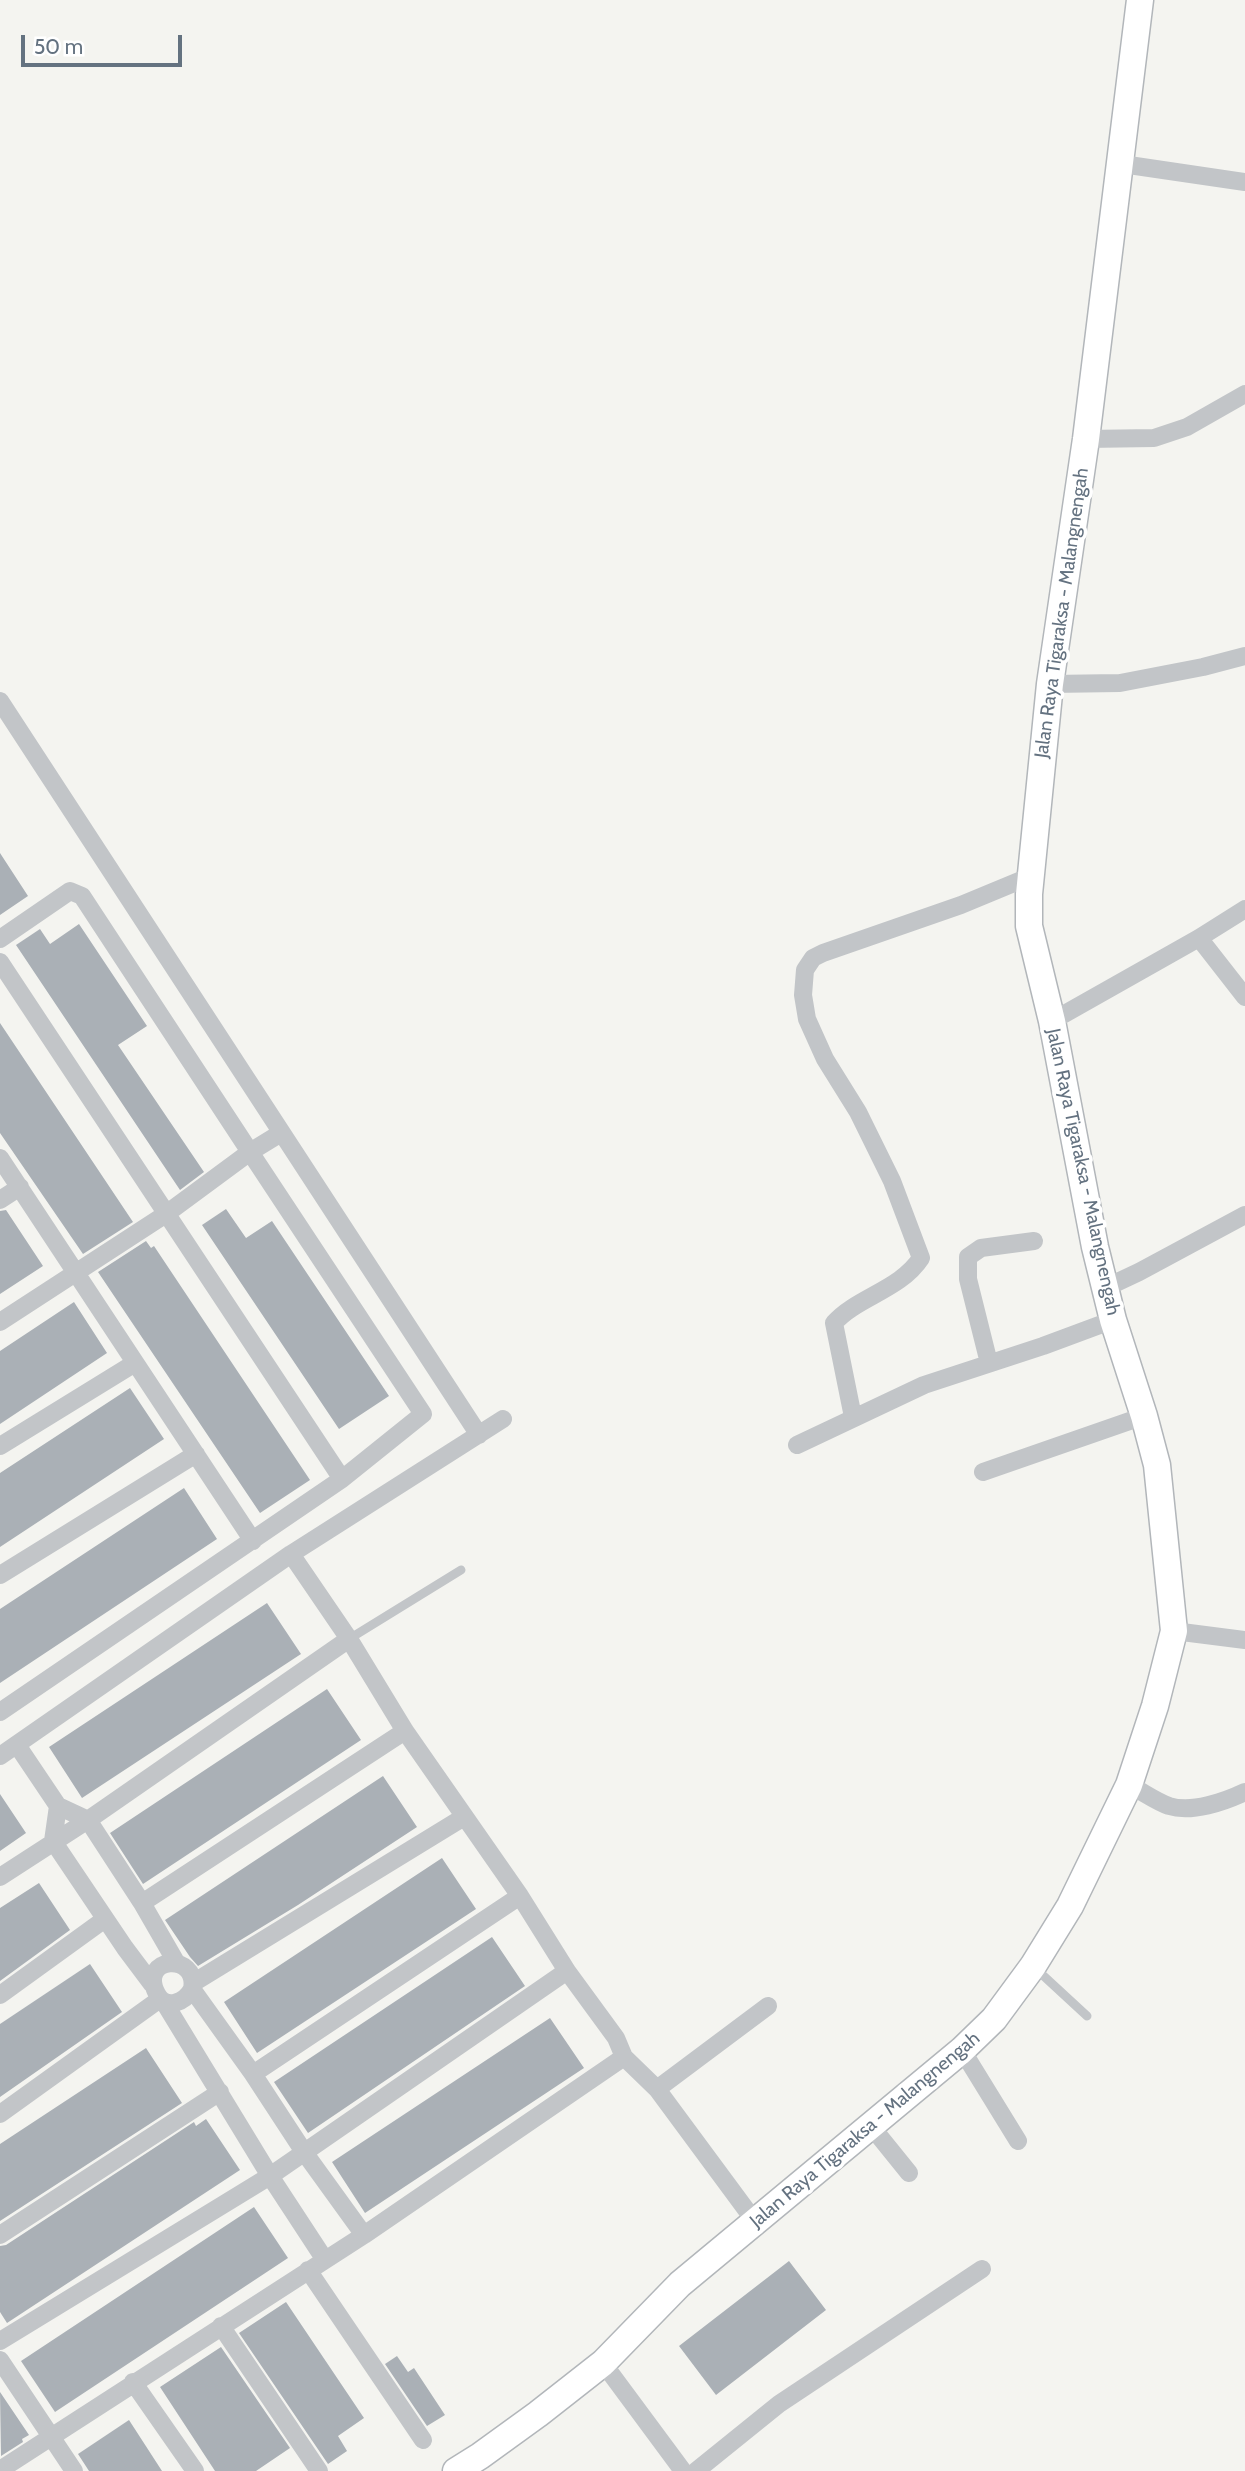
<!DOCTYPE html>
<style>
body{margin:0}
#map{position:relative;width:1245px;height:2471px;overflow:hidden;background:#f4f4f0;font-family:Cabin,sans-serif}
canvas{display:block}
.scale{position:absolute;left:21px;top:35px;width:161px;height:32px;box-sizing:border-box;border:4px solid #647280;border-top:0;padding-left:9px;font-size:21px;line-height:24px;white-space:nowrap;color:#647280;-webkit-text-stroke:5px #fff;paint-order:stroke}
</style>
<div id="map">
<canvas width="1245" height="2471"></canvas>
<div class="scale">50 m</div>
</div>
<script>
const g = document.querySelector('canvas').getContext('2d');
g.lineJoin = 'round';
function paint(path, color) { g.fillStyle = color; g.fill(path, 'evenodd'); }
function trace(path, color, width, dash) { g.strokeStyle = color; g.lineWidth = width; g.lineCap = dash ? 'butt' : 'round'; g.setLineDash(dash || []); g.stroke(path); }
function write(font, color, halo, rows, align = 'center') {
  g.font = font + ' Cabin,sans-serif'; g.lineWidth = 7; g.setLineDash([]); g.textBaseline = 'middle'; g.strokeStyle = halo; g.fillStyle = color; for (const [text, x, y, turn = 0] of rows) {
    g.save(); g.translate(x, y); g.rotate((+turn || 0) * Math.PI / 180); g.textAlign = isNaN(turn) ? turn : align; if (halo) g.strokeText(text, 0, 0); g.fillText(text, 0, 0); g.restore();
  }
}
const building = new Path2D(`
 M0 853 28 896 0 915Z
 M79 924 147 1026 118 1045 204 1172 180 1190 16 945 40 929 50 944Z
 M0 1023 133 1222 83 1254 0 1133Z
 M226 1209 246 1238 272 1221 389 1396 339 1429 202 1225Z
 M6 1210 43 1266 0 1294V1211Z
 M146 1241 151 1248 154 1246 310 1480 260 1513 98 1272Z
 M74 1302 107 1353 0 1424V1351Z
 M130 1388 164 1439 0 1547V1473Z
 M184 1488 217 1539 0 1683V1609Z
 M267 1603 301 1654 82 1798 49 1747Z
 M327 1689 361 1740 143 1884 110 1833Z
 M383 1776 417 1827 298 1905 198 1966 190 1957 165 1920Z
 M0 1794 26 1833 0 1851Z
 M442 1858 476 1909 257 2053 224 2002Z
 M39 1883 70 1930 0 1981V1908Z
 M492 1937 525 1986 308 2133 274 2082Z
 M90 1964 122 2012 0 2097V2024Z
 M550 2018 584 2068 365 2213 332 2162Z
 M146 2048 182 2103 0 2221V2144Z
 M206 2119 240 2170 7 2323 0 2312V2246L6 2245 194 2122 196 2126Z
 M254 2207 288 2258 55 2412 21 2361Z
 M789 2261 826 2310 716 2395 679 2346Z
 M286 2302 364 2418 338 2436 347 2451 328 2464 239 2333Z
 M221 2347 290 2448 256 2471H215L160 2387Z
 M397 2356 408 2372 414 2368 445 2415 427 2426 385 2364Z
 M0 2392 29 2435 22 2439 23 2442 1 2456Z
 M129 2420 162 2471H89L78 2454Z`);
const service = new Path2D(`
 M349 1639 461 1570
 M1035 1968 1087 2016`);
const minor = new Path2D(`
 M1122 164 1245 182
 M1086 439 1154 438 1187 427 1245 394
 M1050 684 1120 683 1203 667 1245 656
 M0 701 479 1435
 M1199 938 1245 997
 M0 939 70 891 82 896 250 1152 281 1133
 M0 962 342 1479
 M1052 1021 1199 938 1245 909
 M0 1158 253 1541
 M0 1200 20 1187
 M1105 1288 1139 1272 1245 1215
 M0 1322 166 1214 250 1152 423 1414 342 1479 0 1712
 M989 1363 968 1279V1257L981 1248 1034 1241
 M853 1417 834 1323C857 1297 900 1290 921 1258L892 1181 858 1112 825 1059 807 1019 803 995 805 970 813 958 823 953 961 905 1031 876
 M797 1445 924 1385 1043 1346 1113 1320
 M0 1446 135 1363
 M983 1472 1144 1416
 M0 1575 196 1454
 M1174 1631 1245 1640
 M17 1745 58 1806 88 1820 142 1903 176 1962
 M0 1756 291 1554 503 1419
 M1129 1785C1142 1791 1155 1801 1169 1806 1192 1813 1224 1802 1245 1792
 M58 1806 53 1841 125 1948 152 1984
 M0 1877 88 1820 349 1639
 M142 1903 405 1731
 M193 1983 464 1817
 M192 1989C185 2002 166 2011 157 1994 137 1956 199 1952 192 1989L253 2074 304 2152 364 2235
 M0 1995 105 1919
 M164 2002 270 2176 325 2260
 M962 2050 1018 2141
 M624 2057 657 2089 756 2223
 M253 2074 520 1896
 M657 2089 768 2006
 M0 2114 160 1999
 M871 2126 909 2173
 M0 2235 220 2092
 M308 2270 423 2440
 M221 2326 319 2471
 M0 2341 270 2176 567 1971
 M0 2360 74 2471
 M603 2363 683 2471
 M133 2382 195 2471
 M0 2470 364 2235 624 2057 616 2038 567 1971 520 1896 405 1731 349 1639 291 1554
 M696 2471 779 2404 982 2269`);
const primary = new Path2D(`
 M456 2471 480 2456 538 2414 603 2363 680 2284 962 2050 994 2019 1033 1966 1070 1906 1129 1785 1155 1706 1174 1631 1157 1465 1144 1416 1113 1320 1095 1247 1052 1021 1029 926V894L1050 684 1086 439 1140 0`);
const streetNames = [
 ["Jalan Raya Tigaraksa - Malangnengah",1062,613,-82],
 ["Jalan Raya Tigaraksa - Malangnengah",1083,1172,78],
 ["Jalan Raya Tigaraksa - Malangnengah",865,2130,-40]
];
paint(building, '#aab0b6');
trace(primary, '#b2b6ba', 29);
trace(service, '#c2c5c8', 9);
trace(minor, '#c2c5c8', 18);
trace(primary, '#fff', 26);
write('19px', '#647280', '#fff', streetNames);
</script>
